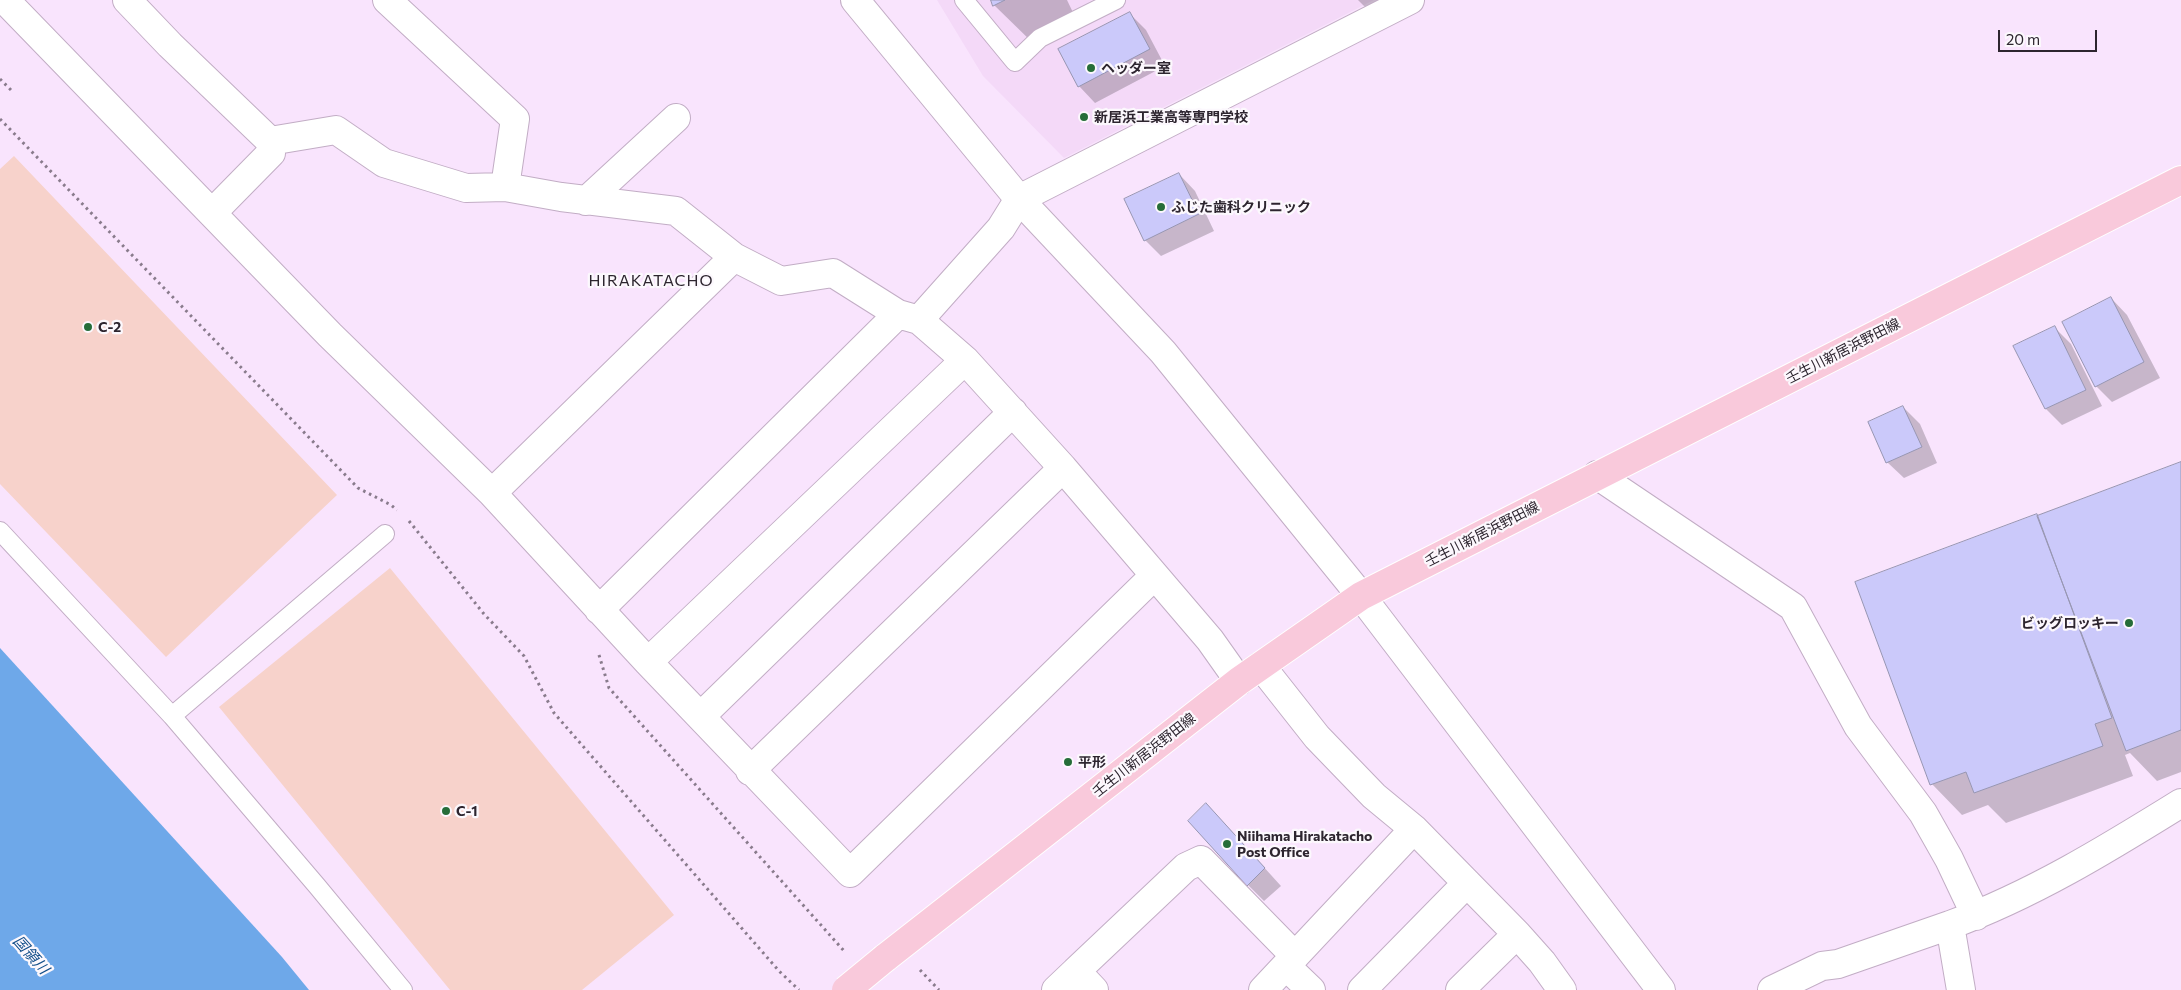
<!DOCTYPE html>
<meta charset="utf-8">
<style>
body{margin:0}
#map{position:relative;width:2181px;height:990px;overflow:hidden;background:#f9e4fd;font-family:Commissioner,sans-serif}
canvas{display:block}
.scale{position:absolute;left:1998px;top:30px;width:99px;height:22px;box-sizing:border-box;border:2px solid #2d252f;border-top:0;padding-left:6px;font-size:15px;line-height:18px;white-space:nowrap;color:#2d252f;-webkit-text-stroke:4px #fcf8fd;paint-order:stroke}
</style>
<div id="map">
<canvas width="2181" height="990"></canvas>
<div class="scale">20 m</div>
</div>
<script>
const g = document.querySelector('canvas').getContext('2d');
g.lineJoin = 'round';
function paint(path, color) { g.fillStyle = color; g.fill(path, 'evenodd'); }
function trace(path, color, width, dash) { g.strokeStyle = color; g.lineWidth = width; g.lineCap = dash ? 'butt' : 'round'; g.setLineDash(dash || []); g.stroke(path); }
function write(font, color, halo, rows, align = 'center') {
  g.font = font + ' Commissioner,"Noto Sans JP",sans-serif'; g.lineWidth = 4.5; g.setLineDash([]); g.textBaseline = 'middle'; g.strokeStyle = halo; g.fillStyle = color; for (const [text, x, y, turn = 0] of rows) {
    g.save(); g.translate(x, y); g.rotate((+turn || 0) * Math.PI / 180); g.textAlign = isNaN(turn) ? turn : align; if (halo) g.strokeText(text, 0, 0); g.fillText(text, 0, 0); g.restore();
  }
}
const built = new Path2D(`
 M937 0H1374L1064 158 983 76Z`);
const green = new Path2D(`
 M14 156 337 495 166 657 0 484V169Z
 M390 568 674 915 582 990H450L219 707Z`);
const water = new Path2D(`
 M0 648 282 957 309 990H0Z`);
const shadow = new Path2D(`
 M992 0H1067L1079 25 1035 45 994 5Z
 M1358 0H1423L1380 22Z
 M1130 14 1146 30 1165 66 1095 103 1079 86Z
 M1179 174 1195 191 1214 231 1161 256 1145 240Z
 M2111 298 2127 315 2160 378 2112 402 2096 386Z
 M2054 327 2071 344 2102 406 2062 425 2046 409 2015 347Z
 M1903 407 1920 424 1937 463 1904 478 1887 462Z
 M2181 463V772L2157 781 2130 753 2125 755 2133 776 2006 823 1988 805 1962 815 1932 784 1857 582Z
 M1222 821 1281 886 1264 901 1248 885Z`);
const building = new Path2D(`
 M991 0H1005L993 6Z
 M1130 12 1150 49 1078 87 1058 49Z
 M1179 173 1199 214 1144 241 1124 199Z
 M2111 297 2144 362 2095 387 2062 322Z
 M2055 326 2086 390 2045 409 2013 346Z
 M1903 406 1922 447 1886 463 1868 422Z
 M2181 462V730L2126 751 2037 516Z
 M2037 514 2112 718 2095 724 2103 746 1974 793 1966 772 1930 785 1855 582Z
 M1206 803 1265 868 1247 886 1188 821Z`);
const path = new Path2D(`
 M0 79 13 92
 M0 119 358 488 391 505 397 510
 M409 521 484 614 524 656 554 713 779 971 799 990
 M599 655 609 688 845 952
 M920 970 939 990`);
const service = new Path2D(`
 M964 0 1015 62 1040 38 1116 0
 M0 531 172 716 317 886 403 990
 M172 716 385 534`);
const minor = new Path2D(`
 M5 0 330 335 492 493 648 662 850 873 1154 576
 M127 0 170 45 270 141 336 130 384 163 466 188 505 187 561 197 676 211 734 257
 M387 0 515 119 505 187
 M586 201 676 118
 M212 213 271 153 270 141
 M919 320 1001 228 1019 199 1410 0
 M1597 475 1793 607 1858 726 1923 813 1949 859 1976 916
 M492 493 734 257 781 281 833 273 898 314 919 320 965 360 1063 468 1210 640 1239 681
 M599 610 898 314
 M648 662 965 360
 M1261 666 1317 737 1374 796 1414 829 1517 934 1542 962 1562 990
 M701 716 1013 412
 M750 771 1063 468
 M1950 925C2032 895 2107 849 2181 803
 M1286 966 1311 990
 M1076 971 1186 867 1201 860 1295 956
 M1056 990 1076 971 1094 990
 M1263 990 1414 829
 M1362 990 1467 883
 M1460 990 1517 934
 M1772 990 1822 966 1838 964 1950 925 1961 990`);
const tertiary = new Path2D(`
 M855 0 1019 199 1163 352 1361 596 1661 990`);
const primary = new Path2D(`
 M885 958 1239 681 1361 596 2181 180`);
const primaryBridge = new Path2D(`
 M846 990 885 958`);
const markers = [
 [1091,68,5,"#266d39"],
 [1084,117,5,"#266d39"],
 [1161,207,5,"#266d39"],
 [88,327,5,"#266d39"],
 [2129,623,5,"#266d39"],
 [1068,762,5,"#266d39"],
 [446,811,5,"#266d39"],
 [1227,844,5,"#266d39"]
];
const poiNames = [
 ["ヘッダー室",1101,68],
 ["新居浜工業高等専門学校",1094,117],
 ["ふじた歯科クリニック",1171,207],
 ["C-2",98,327],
 ["ビッグロッキー",2119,623,"right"],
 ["平形",1078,762],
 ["C-1",456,811],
 ["Niihama Hirakatacho",1237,836],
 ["Post Office",1237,852]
];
const streetNames = [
 ["壬生川新居浜野田線",1843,351,-27],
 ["壬生川新居浜野田線",1482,534,-27],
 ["壬生川新居浜野田線",1144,755,-38]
];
const waterNames = [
 ["国領川",31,955,48]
];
const quarterNames = [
 ["HIRAKATACHO",651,281]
];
paint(built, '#f4d9f8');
paint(green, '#f7d2cb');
paint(water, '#6ea8e9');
paint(shadow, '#0003');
paint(building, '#cbc9fa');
trace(building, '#9796b2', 1);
trace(service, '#c2adc5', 20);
trace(minor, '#c2adc5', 30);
trace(tertiary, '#c2adc5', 30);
trace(primary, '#fff', 30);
trace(path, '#897b8c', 3, [2.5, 4]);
trace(service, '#fff', 18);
trace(minor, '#fff', 28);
trace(tertiary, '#fff', 28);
trace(primary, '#f9c9db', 28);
trace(primaryBridge, '#fff', 30, []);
trace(primaryBridge, '#f9c9db', 28);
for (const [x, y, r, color] of markers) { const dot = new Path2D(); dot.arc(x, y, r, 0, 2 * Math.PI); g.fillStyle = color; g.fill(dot); trace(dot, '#fcf8fd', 2); }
write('bold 14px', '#2d252f', '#fcf8fd', poiNames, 'left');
write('14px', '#2d252f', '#fcf8fd', streetNames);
write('italic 15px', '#134f8a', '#fcf8fd', waterNames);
g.letterSpacing = '1px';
write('16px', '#2d252f', '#fcf8fd', quarterNames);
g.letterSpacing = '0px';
</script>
